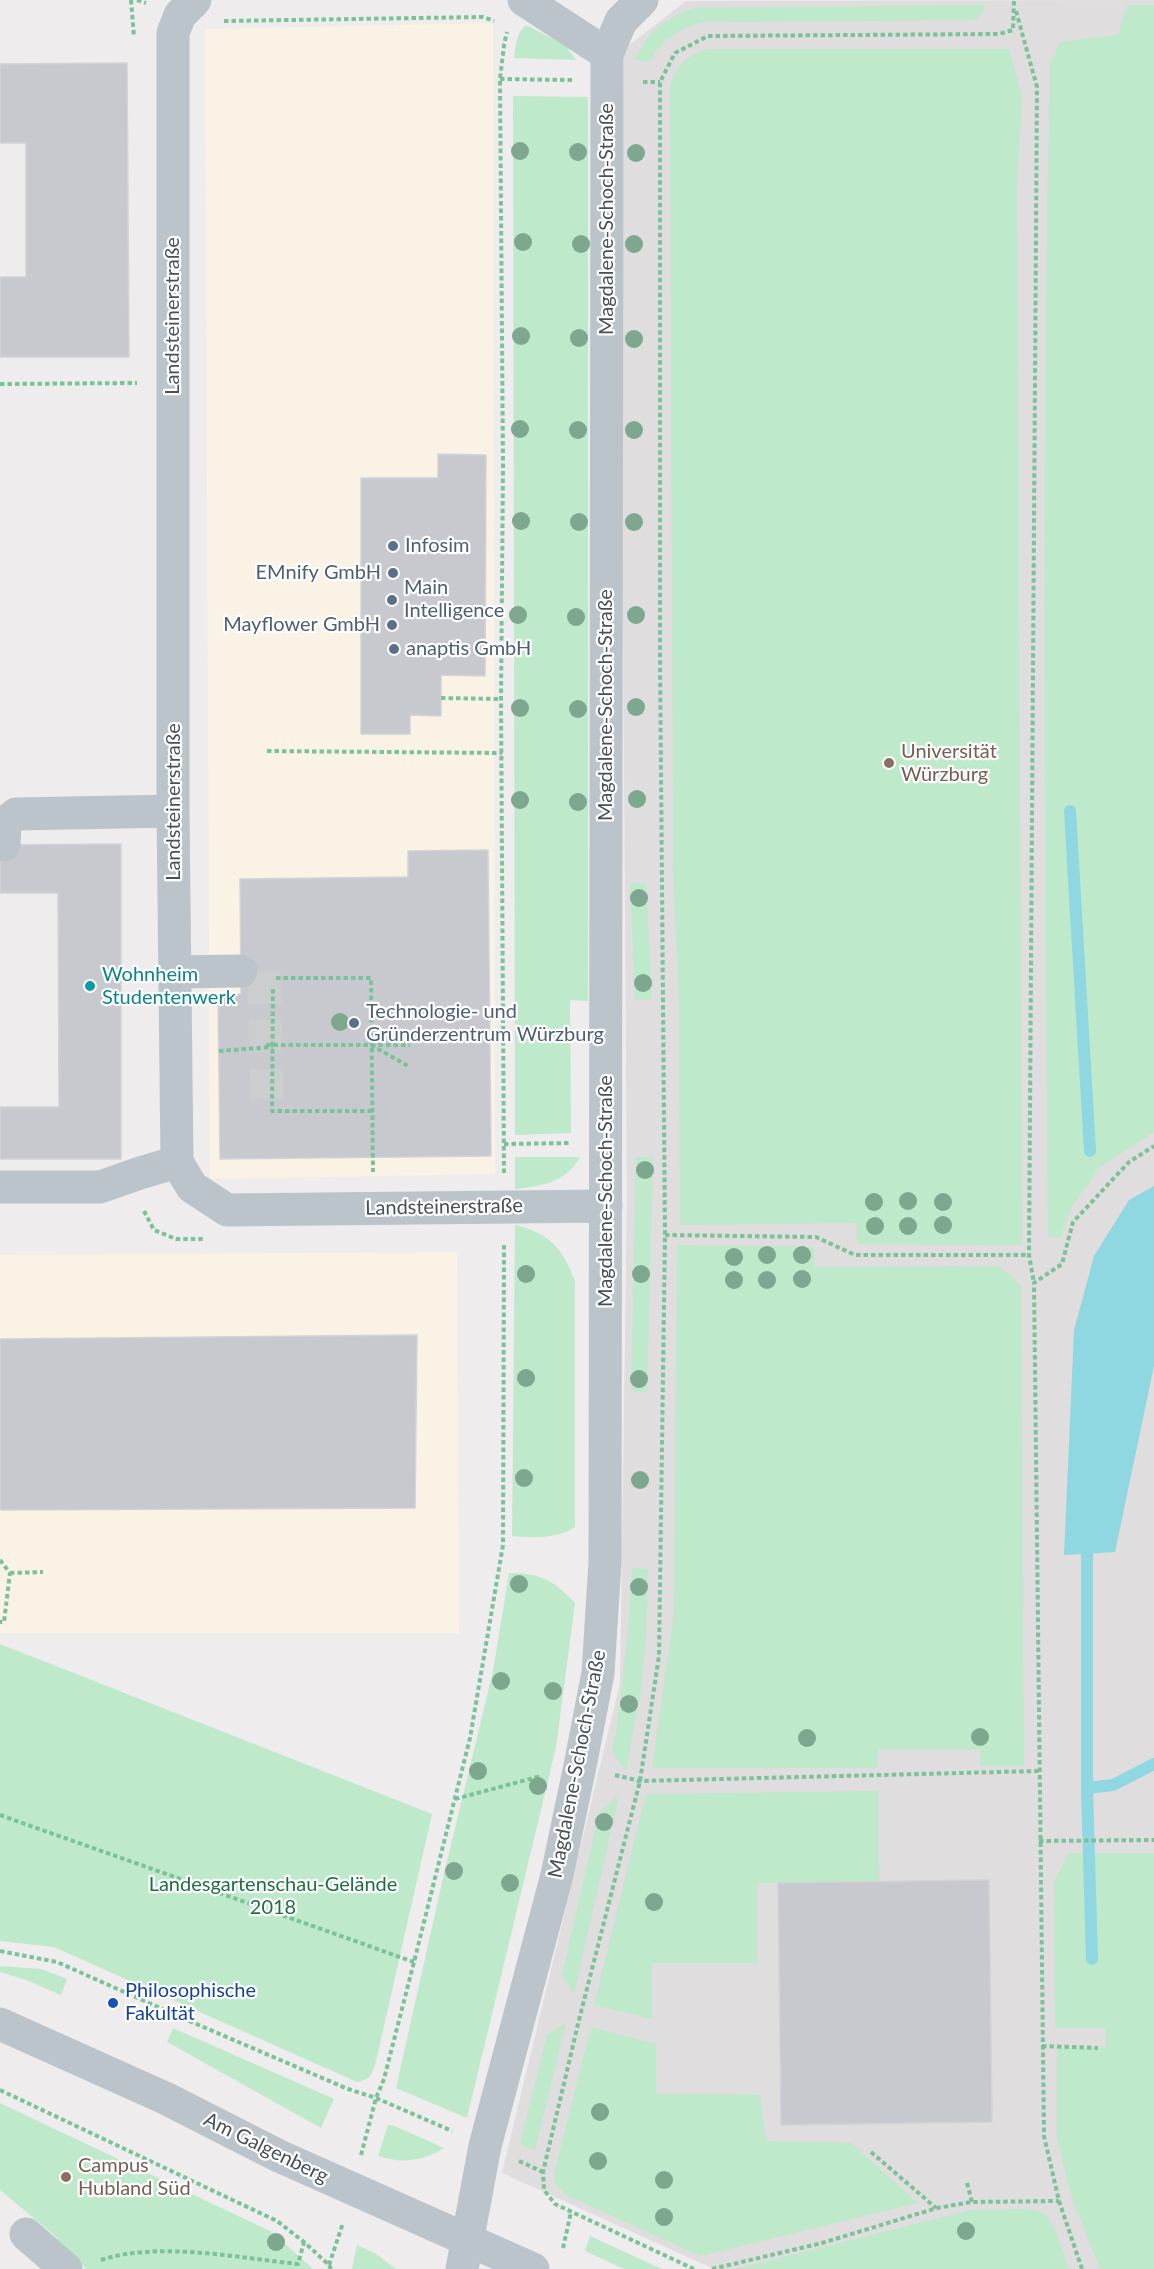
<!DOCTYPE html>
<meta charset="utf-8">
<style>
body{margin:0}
canvas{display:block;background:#eeecec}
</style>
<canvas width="1154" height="2269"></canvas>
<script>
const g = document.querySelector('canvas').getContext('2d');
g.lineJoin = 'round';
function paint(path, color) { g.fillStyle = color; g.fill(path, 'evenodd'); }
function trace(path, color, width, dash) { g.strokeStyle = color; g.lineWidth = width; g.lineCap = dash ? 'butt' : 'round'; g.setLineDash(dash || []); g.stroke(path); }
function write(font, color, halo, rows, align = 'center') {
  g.font = font + ' Lato,sans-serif'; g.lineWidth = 4.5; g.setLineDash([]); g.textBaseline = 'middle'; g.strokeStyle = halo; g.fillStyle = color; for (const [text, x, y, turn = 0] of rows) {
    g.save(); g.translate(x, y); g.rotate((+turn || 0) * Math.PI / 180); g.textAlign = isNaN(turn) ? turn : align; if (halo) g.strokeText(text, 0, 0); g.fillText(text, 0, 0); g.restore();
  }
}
const commercial = new Path2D(`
 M493 23 495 1174 210 1179 205 29Z
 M457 1252 459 1633H0V1255Z`);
const education = new Path2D(`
 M1154 0V2269H714L502 2173 620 1683 627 1199 621 327 624 49 686 1Z`);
const green = new Path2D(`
 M985 5 983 12 975 20 704 22C679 29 663 38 650 61L635 60C646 32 665 19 693 8Z
 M1127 5H1154V1132L1100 1167 1072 1207 1060 1238 1048 1236C1045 845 1041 454 1050 63L1060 42 1118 35Z
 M526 25 565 45 576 60 514 58C516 46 516 33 526 25Z
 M706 49H1009L1022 96 1017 186 1022 1245 857 1244V1223L680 1225 679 1003 673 869 670 87C676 64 685 58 706 49Z
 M513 96 588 97V1001L570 1000 571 1133 515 1135Z
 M630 883H646L652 999 635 1000Z
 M515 1157H580C566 1183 541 1186 515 1189Z
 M636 1157H653L647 1392 631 1391Z
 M515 1225C550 1233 564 1250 575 1282V1527C558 1539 532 1538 512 1536Z
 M677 1245 814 1247 815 1267 999 1266 1021 1286 1024 1766H980V1750H878L877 1768H652L674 1614Z
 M632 1568 648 1569 646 1634 641 1689 626 1771 612 1752C623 1691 629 1631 632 1568Z
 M509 1573C541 1573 553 1580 575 1603L556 1747 467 2118 396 2088 443 1878 493 1671Z
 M0 1644 432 1814 377 2057C373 2072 373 2079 357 2082L54 1947 0 1941Z
 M878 1791 879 1882 757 1883V1963H652V2019L594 2005 646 1794Z
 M619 1795 574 1994 562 1976 599 1813Z
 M1069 1853H1154V2269H1100L1072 2199 1057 2138V2048H1106L1105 2028H1055L1054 1882Z
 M0 1966 41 1969 67 1979 61 1995 26 1980 0 1972Z
 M566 2023 535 2150 520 2144 547 2035Z
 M591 2027 656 2044V2094L760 2095 766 2141 851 2143 918 2203 700 2256 566 2195 555 2183 554 2174Z
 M173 2028 334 2099 321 2128 167 2042Z
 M0 2103 272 2232 313 2269H86L53 2234 0 2190Z
 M388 2125H392L444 2148C423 2161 402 2164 378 2156Z
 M1017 2209C1025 2209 1034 2209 1041 2212 1055 2219 1063 2254 1069 2269H735L971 2210Z
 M590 2236 662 2269H624L585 2251Z
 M357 2245 376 2254 396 2269H352Z`);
const water = new Path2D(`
 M1154 1186V1366L1115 1552 1064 1555 1074 1330 1094 1256 1129 1200Z`);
const stream = new Path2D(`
 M1070 811 1090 1151
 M1087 1553V1788L1092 1959
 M1087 1788 1113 1785 1154 1764`);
const building = new Path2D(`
 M127 63 129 357H0V277H26V143H0V64Z
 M438 454 486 455 485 676 441 675V716L410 715V734H361V478H438Z
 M121 844V1159H0V1107H59L58 893H0V845Z
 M488 850 491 1156 220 1159 218 994H241L240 879 408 877V851Z
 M417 1335 415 1508 0 1510V1339Z
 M989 1880 992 2122 781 2125 778 1883Z`);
const minorTunnel = new Path2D(`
 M264 971 267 1099`);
const path = new Path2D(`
 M131 0 134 37
 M137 0 146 3
 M1016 11 1037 87 1029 1255 1034 1283
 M224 21 483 17 494 21
 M500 79 572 80
 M643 82H660
 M0 384 137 383
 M441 698 501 699
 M267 751 502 753
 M276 978H371L373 1172
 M273 989 272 1111H371
 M266 1045H410
 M371 1045 410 1067
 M219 1051 273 1047
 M504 1144 570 1143
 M504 1173 501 699 503 466 500 79 504 45 507 32
 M144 1211 154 1230 176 1239H204
 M665 1235 816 1237 855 1255H1029
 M0 1560 10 1573 4 1622H0
 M10 1573 43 1572
 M615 1775 640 1781 1039 1771
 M455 1799 541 1776
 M0 1815 414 1962
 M1039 1841 1154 1840
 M0 1951 57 1962 187 2020 348 2089 376 2098 452 2131
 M1042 2046 1098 2048
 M0 2090 277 2221 304 2242 329 2265 331 2269
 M871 2152 936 2208
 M361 2155 376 2098 384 2079 414 1962 470 1738 503 1545 504 1243
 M519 2161 543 2172
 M967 2183 972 2202
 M563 2248 571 2212
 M101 2260C158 2241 239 2258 298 2264L304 2242
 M329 2265 343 2223
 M694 2269 555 2204 544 2190 543 2172 579 2020 640 1781 659 1656 665 1235 660 655V82L675 53 708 36 999 34 1013 30 1014 0
 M712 2269 822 2243 937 2208 972 2202 1059 2201
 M1082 2269 1059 2201 1044 2136 1034 1283 1062 1264 1073 1222 1129 1162 1154 1146`);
const minor = new Path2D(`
 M195 0 180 15 173 33V811L177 1162 192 1187 227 1210 606 1206
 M524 0 607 54
 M4 845 5 823 16 814 173 811
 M176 972 241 971
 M0 1187H100L140 1173 177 1162
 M0 2024 165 2098 279 2156 533 2269
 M26 2234 66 2269
 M462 2269 485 2146 557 1875 580 1766 598 1673 605 1562 607 54 621 21 642 0`);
const trees = [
 [520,151],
 [578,152],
 [636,153],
 [523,242],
 [581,244],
 [634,244],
 [521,336],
 [579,338],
 [634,339],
 [520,429],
 [578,430],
 [634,430],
 [521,521],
 [579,522],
 [634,522],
 [518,615],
 [636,615],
 [576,617],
 [636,707],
 [520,708],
 [578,709],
 [637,799],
 [520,800],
 [578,802],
 [639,898],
 [643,983],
 [340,1022],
 [645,1170],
 [908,1201],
 [874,1202],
 [943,1202],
 [943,1225],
 [875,1226],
 [908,1226],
 [767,1255],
 [802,1255],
 [734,1257],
 [526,1274],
 [641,1274],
 [802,1279],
 [734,1280],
 [767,1280],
 [526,1378],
 [639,1379],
 [524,1478],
 [640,1480],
 [519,1584],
 [639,1587],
 [501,1681],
 [553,1691],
 [629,1704],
 [980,1737],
 [807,1738],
 [478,1771],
 [538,1786],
 [604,1822],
 [454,1871],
 [510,1883],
 [654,1902],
 [600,2112],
 [598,2161],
 [664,2180],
 [664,2217],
 [966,2231],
 [276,2242]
];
const markers = [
 [393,546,6,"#5c6f8a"],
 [393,573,6,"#5c6f8a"],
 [392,600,6,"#5c6f8a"],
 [392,625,6,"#5c6f8a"],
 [394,649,6,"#5c6f8a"],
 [889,763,6,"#8d6e63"],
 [90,986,6,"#0f9aa8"],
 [354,1023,6,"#5c6f8a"],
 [113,2003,6,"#1a4fb4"],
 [66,2177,6,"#8d6e63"]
];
const streetNames = [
 ["Magdalene-Schoch-Straße",607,219,-90],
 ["Landsteinerstraße",173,316,-90],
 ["Magdalene-Schoch-Straße",606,705,-90],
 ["Landsteinerstraße",174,802,-90],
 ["Magdalene-Schoch-Straße",606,1191,-90],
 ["Landsteinerstraße",444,1207,-1],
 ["Magdalene-Schoch-Straße",577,1764,-79],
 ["Am Galgenberg",266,2148,26]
];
const serviceNames = [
 ["Infosim",405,546],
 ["EMnify GmbH",381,573,"right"],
 ["Main",404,588],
 ["Intelligence",404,611],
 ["Mayflower GmbH",380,625,"right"],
 ["anaptis GmbH",406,649],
 ["Technologie- und",366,1012],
 ["Gründerzentrum Würzburg",366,1035]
];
const educationNames = [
 ["Universität",901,752],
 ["Würzburg",901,775],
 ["Campus",78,2166],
 ["Hubland Süd",78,2189]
];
const cultureNames = [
 ["Wohnheim",102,975],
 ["Studentenwerk",102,998]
];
const parkNames = [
 ["Landesgartenschau-Gelände",273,1885],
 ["2018",273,1908]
];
const transitNames = [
 ["Philosophische",125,1991],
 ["Fakultät",125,2014]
];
paint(commercial, '#f9f2e5');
paint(education, '#dfdddd');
paint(green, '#bee9cb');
paint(water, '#8fd7e1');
trace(stream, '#8fd7e1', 12);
paint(building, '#c7c9ce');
trace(building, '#d0d3d7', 1.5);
trace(minorTunnel, '#cccdce', 33, [33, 16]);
trace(path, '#7ac299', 4, [4.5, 3]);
trace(minor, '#bbc4ca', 33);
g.fillStyle = '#7da78e';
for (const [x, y] of trees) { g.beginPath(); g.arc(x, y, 9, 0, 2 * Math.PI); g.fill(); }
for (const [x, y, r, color] of markers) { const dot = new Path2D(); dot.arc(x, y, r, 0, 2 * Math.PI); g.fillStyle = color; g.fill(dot); trace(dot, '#fff', 2); }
write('20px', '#465057', '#fff', streetNames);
write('20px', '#4e5e75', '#fff', serviceNames, 'left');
write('20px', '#785e54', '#fff', educationNames, 'left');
write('20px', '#0d838f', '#fff', cultureNames, 'left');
write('20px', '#206f41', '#fff', parkNames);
write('20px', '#164399', '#fff', transitNames, 'left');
</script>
